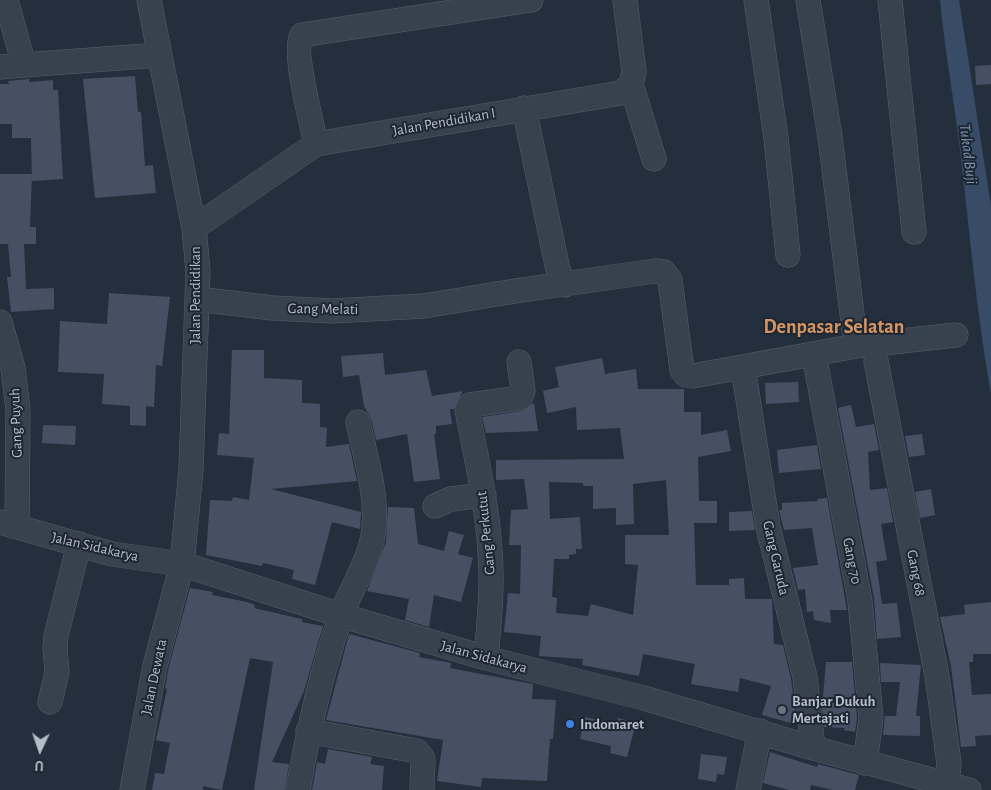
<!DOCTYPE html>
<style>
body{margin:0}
#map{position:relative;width:991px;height:790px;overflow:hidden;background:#242f3e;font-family:"Alegreya Sans",sans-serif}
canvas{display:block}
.north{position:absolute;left:15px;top:725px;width:50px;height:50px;-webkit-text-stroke:4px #1d2633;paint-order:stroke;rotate:183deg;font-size:14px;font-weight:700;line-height:20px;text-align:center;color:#b4bcc9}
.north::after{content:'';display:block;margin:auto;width:18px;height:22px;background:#b4bcc9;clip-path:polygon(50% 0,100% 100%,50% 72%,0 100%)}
</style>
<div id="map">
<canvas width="991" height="790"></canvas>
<div class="north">U</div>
</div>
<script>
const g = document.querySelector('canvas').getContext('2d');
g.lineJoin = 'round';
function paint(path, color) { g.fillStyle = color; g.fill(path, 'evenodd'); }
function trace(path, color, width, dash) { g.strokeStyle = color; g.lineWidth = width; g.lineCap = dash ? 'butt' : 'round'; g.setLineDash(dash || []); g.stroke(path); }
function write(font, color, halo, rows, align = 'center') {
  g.font = font + ' "Alegreya Sans",sans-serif'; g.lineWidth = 4; g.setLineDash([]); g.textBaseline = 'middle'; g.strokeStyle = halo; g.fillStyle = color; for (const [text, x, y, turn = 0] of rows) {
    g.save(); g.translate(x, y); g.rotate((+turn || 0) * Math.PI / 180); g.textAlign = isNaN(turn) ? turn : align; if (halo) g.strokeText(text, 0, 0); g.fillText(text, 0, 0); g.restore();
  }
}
const water = new Path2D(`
 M940 0H959L991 206V394C977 315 970 237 961 158 955 105 945 53 940 0Z`);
const building = new Path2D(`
 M991 65V84L976 85 975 66Z
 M135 76 138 112H141L145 166 153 165 156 193 95 198 83 79Z
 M29 79V82L53 80V90H58L63 179 32 181 31 138H12V124H0V84H9L8 81Z
 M0 174H32L30 227H36V244H24L26 289 54 288V309L11 312 7 277H11L8 244H0Z
 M109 293 170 297 162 366 156 365 154 407 146 406V426L130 425V406L102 404 104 374 58 372 60 321 107 324Z
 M232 350H264V378L302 380V403L320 404V427L327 428 326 447 349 444 357 481 271 489 361 512 360 529 332 522 315 585 292 579 294 570 263 563 262 566 206 555 210 500 232 501 233 497 249 500 254 458 217 455 219 433 229 434Z
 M383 353 385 375 426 370 432 396 463 391 454 409H450L452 424 436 426V434H434L440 479 414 482 407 434 376 440 371 419 364 406 359 375 343 377 341 356Z
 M602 358 605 374 636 369 638 389H684V412H701V435L727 430 731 451 698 457 699 501H717V523H694L696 585H729V579L744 578 745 599H772L774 644 783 645 791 679 795 710 791 723 762 715 771 686 740 678 738 692 691 684 695 664 643 654 639 676 582 665 583 659 539 656 541 636 504 632 508 593 520 594 521 545H509L511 510 528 509 524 479 496 480V460L624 459 620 428 577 430 576 407 547 413 543 391 559 387 555 367ZM666 480 669 535H625V564L638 565 633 615 591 604 588 616 556 613 557 598 552 597 554 559H569V555L576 554V549H582L580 517 550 519 549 482 583 483V486H593V509L616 508V525L634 524 633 484Z
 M798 382 799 402 766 404 765 383Z
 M534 403 538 431 486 433 482 417 522 411Z
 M851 405 856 427 874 424 879 450 868 452 870 490 887 488 893 522 881 524 887 560 876 562 882 604 897 603 901 637 877 639 874 598 838 408Z
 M43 425 76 426 75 445 42 443Z
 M922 434 925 455 909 457 905 436Z
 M817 445 821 469 779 473 777 450Z
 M931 489 935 515 920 518 915 492Z
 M827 498 847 610H830L831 623 814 620 813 611 807 612 805 589 798 590 795 577 793 568 818 565 812 528 784 530 779 510H782V503L818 501 817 499Z
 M388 507 414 508 418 544 444 551 449 531 464 535 458 554 473 558 461 602 434 595 429 627 405 620 409 599 367 591 386 542Z
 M752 511 755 530 729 531V512Z
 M190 588 213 592 212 595 247 602 255 605 254 608 302 619V622L323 626 304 691 272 762 289 764 285 790H254L273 662 250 658 222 790 203 786V790H152L155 773 164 774 170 743 156 740 167 689 165 688 169 666Z
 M991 602V654H973V662H969L972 695 991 694V735L975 736 976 746 961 747 951 666 940 617 965 614 964 605Z
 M349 634 420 653 419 657 451 663 450 668 533 684 532 699 556 700 553 739H550L547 781 482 778 481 787 437 781 443 740 326 720Z
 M826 662H852L857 718 855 732 844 730 845 728 824 727 822 708Z
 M880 663 921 665 916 716H920V736L883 735 885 716H896L900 682H881Z
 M585 717 617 724 618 718 636 723 627 757 610 753 611 746 580 739Z
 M328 749 372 757 370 764 384 766 382 790H312L317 762 325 764Z
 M770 752 817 767 818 764 859 775 855 790H833L811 785 810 790H789L763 783Z
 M701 754 727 757 724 775 717 774 716 782 698 779Z`);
const minor = new Path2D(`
 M6 0 24 65 159 55
 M756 0 776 138 788 255
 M808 0 830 137 856 346
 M890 0 914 232
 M0 67 24 65
 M631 84 654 159
 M524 108 558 270 565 285
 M316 144C312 124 292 49 302 35L531 0
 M194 228 316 144 621 93 631 84 634 72 625 0
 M197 299 273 308 332 311 424 306 515 291 655 271 664 272 670 280 682 370 686 375 693 376 856 346 956 335
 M0 322 13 368 18 410 17 527
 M815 360 860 601 871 718 865 763
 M876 361 937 676 949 763 947 786
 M743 367 768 527 805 677 813 748
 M435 506 451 499 484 495
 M0 522 112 554 182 564 340 615 486 658 644 698 813 748 969 790
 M486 658C489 622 493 587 490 551 487 503 476 457 467 410L470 405 520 398 523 391 519 362
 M50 702 57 672 55 648 56 636 79 544
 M308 731 417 751 423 759 422 790
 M132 790 155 666 182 564 191 469 198 271 194 228 149 0
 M298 790C308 731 321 673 341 616 351 587 372 558 374 527 377 492 365 456 358 422
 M748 790 760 731`);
const markers = [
 [782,710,5,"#6b7280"],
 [570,724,5,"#3f7fe0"]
];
const streetNames = [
 ["Jalan Pendidikan I",444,122,-10],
 ["Jalan Pendidikan",195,295,-90],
 ["Gang Melati",323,309,1],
 ["Gang Puyuh",16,423,-92],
 ["Gang Perkutut",486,533,-96],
 ["Jalan Sidakarya",95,547,13],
 ["Gang Garuda",776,558,77],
 ["Gang 70",852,561,79],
 ["Gang 68",916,573,79],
 ["Jalan Sidakarya",484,657,15],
 ["Jalan Dewata",154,677,-78]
];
const poiNames = [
 ["Banjar Dukuh",792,701],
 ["Mertajati",792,718],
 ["Indomaret",580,724]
];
const waterNames = [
 ["Tukad Buji",968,154,83]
];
const districtNames = [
 ["Denpasar Selatan",834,327]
];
paint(water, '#394c67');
paint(building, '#455162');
trace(minor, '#565f6c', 25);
trace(minor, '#38414e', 24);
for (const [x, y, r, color] of markers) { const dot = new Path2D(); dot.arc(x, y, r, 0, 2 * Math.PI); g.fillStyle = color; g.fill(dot); trace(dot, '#1d2633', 2); }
write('15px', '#b4bcc9', '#1d2633', streetNames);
write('bold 15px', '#b4bcc9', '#1d2633', poiNames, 'left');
write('italic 16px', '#7c92b1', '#1d2633', waterNames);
write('bold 20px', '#d59563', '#1d2633', districtNames);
</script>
